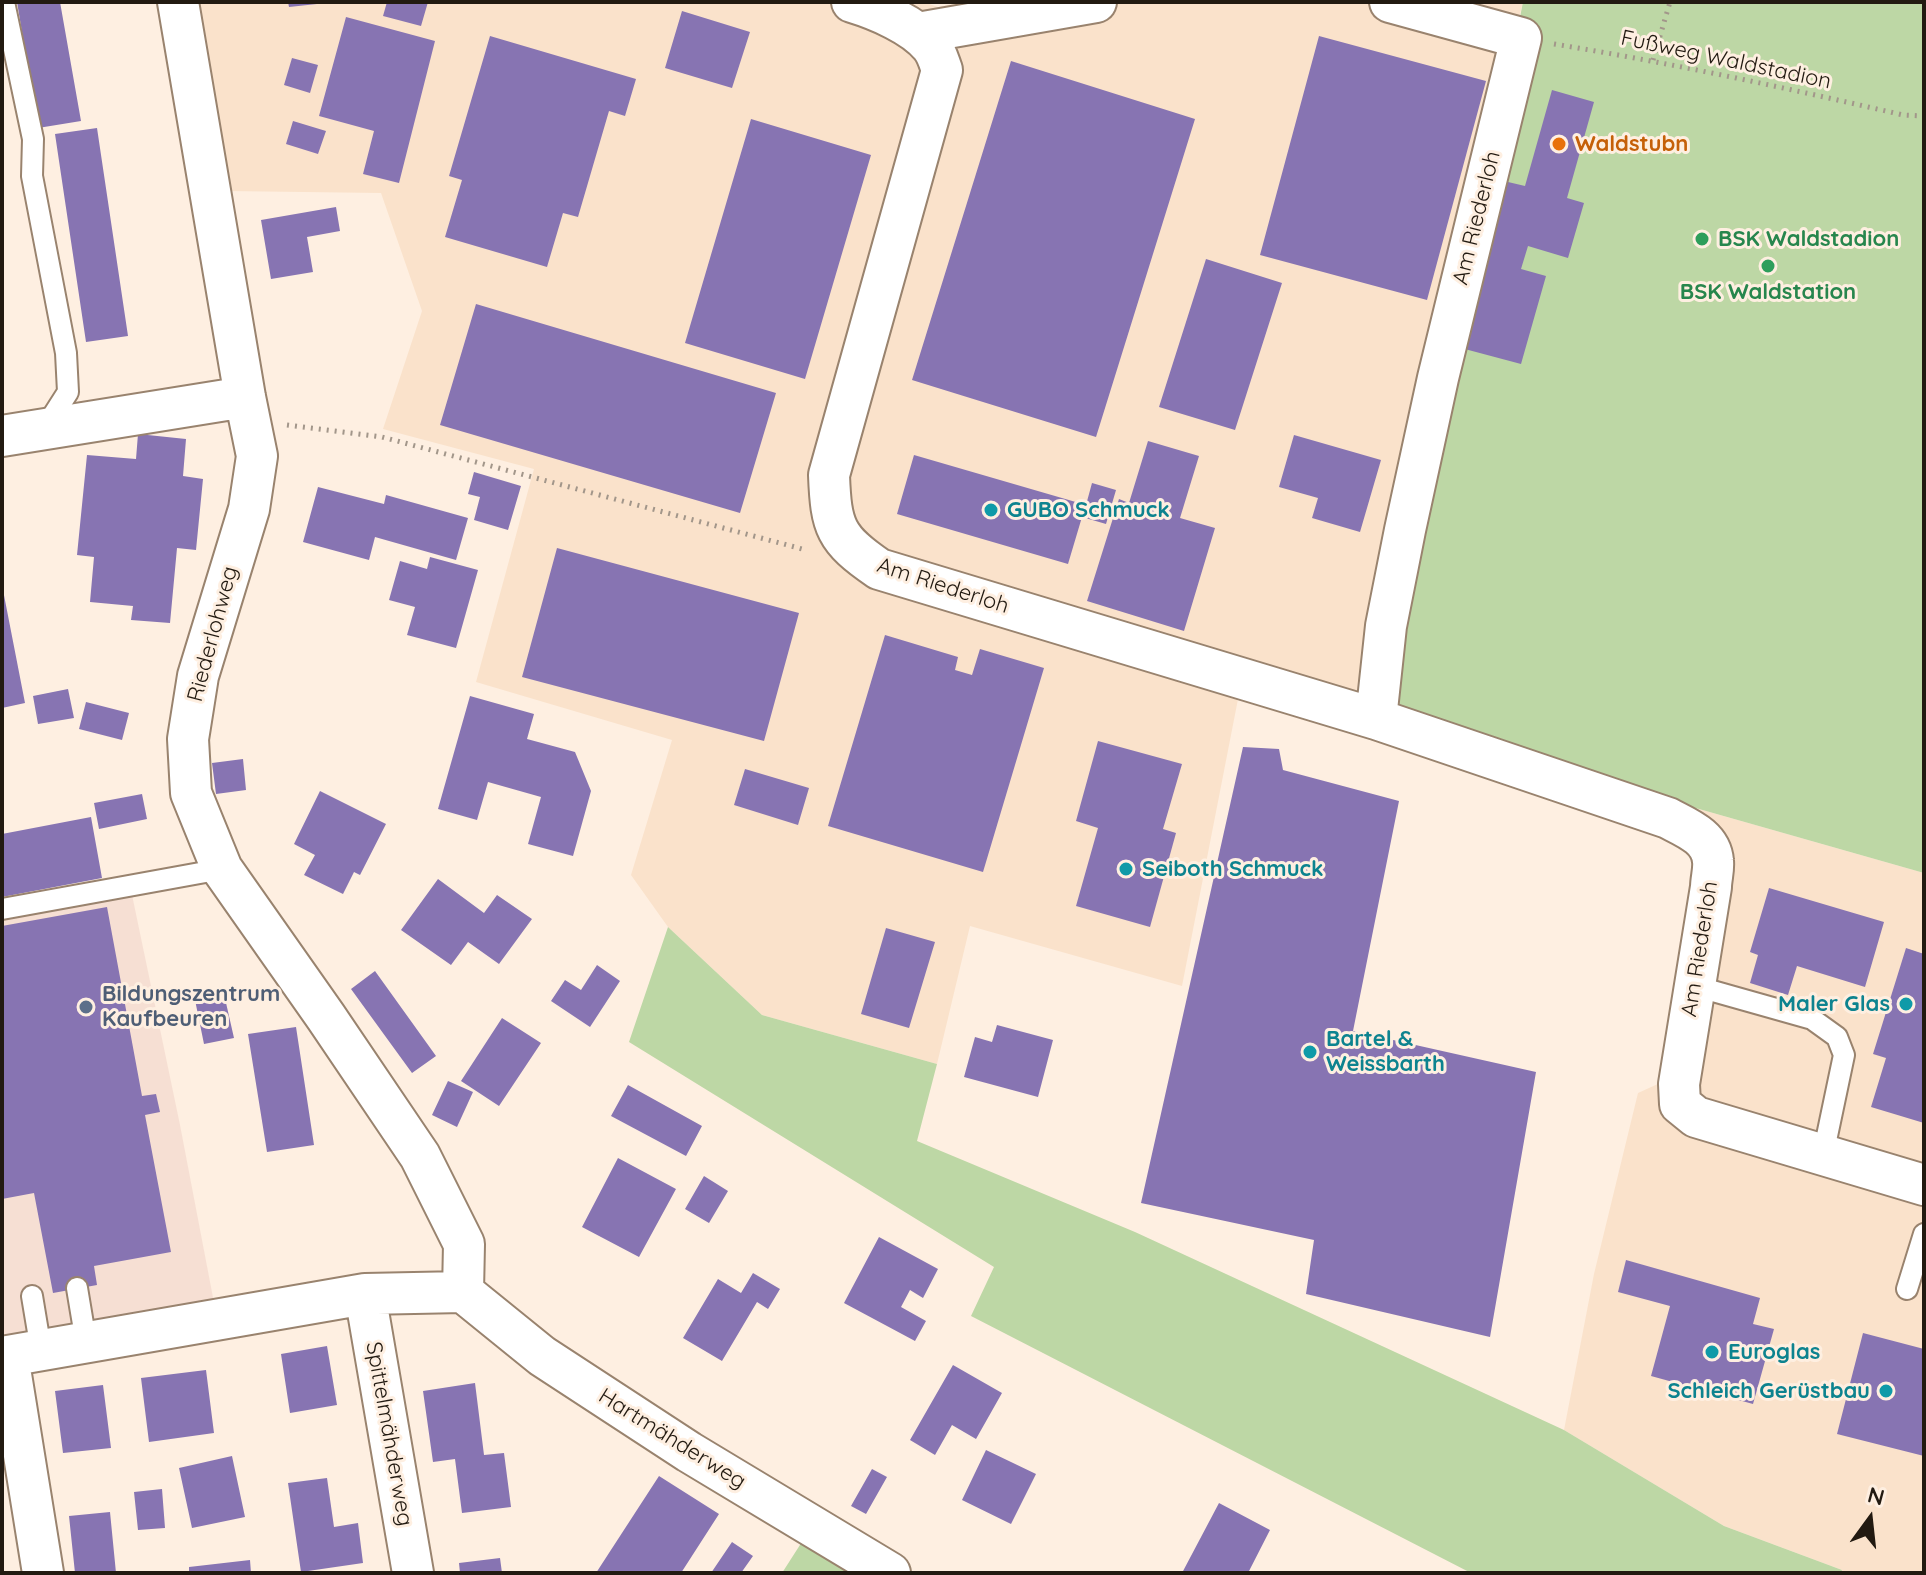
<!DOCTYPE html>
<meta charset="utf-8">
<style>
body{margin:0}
#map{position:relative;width:1926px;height:1575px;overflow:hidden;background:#feefe1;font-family:Quicksand,sans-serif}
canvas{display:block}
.frame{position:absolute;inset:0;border:4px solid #221a11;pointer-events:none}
.north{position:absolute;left:1830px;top:1479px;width:80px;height:80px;-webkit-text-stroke:6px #feefe1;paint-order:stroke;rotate:15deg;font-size:22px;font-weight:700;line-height:32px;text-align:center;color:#221a11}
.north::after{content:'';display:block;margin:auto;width:28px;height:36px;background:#221a11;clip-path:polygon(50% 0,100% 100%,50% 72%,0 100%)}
</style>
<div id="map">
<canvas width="1926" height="1575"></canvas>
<div class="frame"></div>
<div class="north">N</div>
</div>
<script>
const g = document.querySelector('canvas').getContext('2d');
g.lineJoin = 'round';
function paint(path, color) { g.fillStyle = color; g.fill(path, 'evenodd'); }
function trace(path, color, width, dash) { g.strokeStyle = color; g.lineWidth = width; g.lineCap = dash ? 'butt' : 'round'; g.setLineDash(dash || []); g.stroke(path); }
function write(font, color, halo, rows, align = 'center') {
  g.font = font + ' Quicksand,sans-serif'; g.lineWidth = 6; g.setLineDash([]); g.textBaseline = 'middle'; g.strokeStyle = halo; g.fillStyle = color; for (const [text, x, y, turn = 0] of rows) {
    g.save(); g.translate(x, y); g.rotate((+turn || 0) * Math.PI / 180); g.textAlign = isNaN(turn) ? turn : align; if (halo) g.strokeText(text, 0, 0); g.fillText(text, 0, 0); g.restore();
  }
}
const commercial = new Path2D(`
 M131 890 180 1125 215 1308 2 1347V914Z`);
const built = new Path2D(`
 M189 2H923L938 7 964 2H1523L1430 370 1364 702 1239 694 1182 986 970 926 937 1064 762 1015 668 927 631 875 672 740 476 682 534 469 383 429 422 311 381 193 226 191Z
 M1678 803 1924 873V1573H1841L1842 1570 1724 1526 1564 1430 1594 1274 1638 1093 1660 1083 1698 864Z`);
const green = new Path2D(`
 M1523 2H1924V873L1678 803 1391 711 1398 631Z
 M668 927 762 1015 937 1064 917 1141 1135 1232 1564 1430 1724 1526 1842 1570 1841 1573H1471L971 1316 994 1267 629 1042Z
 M807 1534 871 1573H782Z`);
const building = new Path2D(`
 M17 2H60L81 121 38 128Z
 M288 2H317V4L289 7Z
 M387 2H428L421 26 383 16Z
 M682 11 750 32 732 88 665 68Z
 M346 17 435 41 399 183 363 174 374 131 319 116Z
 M490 36 636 79 625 116 609 111 578 217 563 213 547 267 445 237 462 180 449 176Z
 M1319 36 1486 81 1427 300 1260 255Z
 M292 58 318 65 310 93 284 85Z
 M1011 61 1195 119 1096 437 912 380Z
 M1552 90 1594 102 1567 198 1584 203 1568 258 1528 246 1521 269 1546 276 1521 364 1461 348 1508 182 1525 186Z
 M751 119 871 155 805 379 685 343Z
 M293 121 326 131 318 154 286 144Z
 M97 128 128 336 86 342 55 134Z
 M336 207 340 231 307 237 313 272 271 279 261 220Z
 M1206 259 1282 283 1235 430 1159 407Z
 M476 304 776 393 740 513 440 425Z
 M138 434 186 439 183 476 203 479 196 550 177 548 170 623 131 620 133 606 90 602 94 557 77 555 87 455 136 459Z
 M1294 435 1381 460 1360 532 1312 518 1318 498 1279 487Z
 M1148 441 1199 456 1180 518 1215 528 1184 631 1087 601 1119 499 1129 503Z
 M914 455 1086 505 1092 483 1116 490 1106 524 1082 517 1068 564 897 514Z
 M474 472 521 486 508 530 474 520 480 497 468 494Z
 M318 487 384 504 386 495 468 518 456 560 375 537 369 560 303 542Z
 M557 548 799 613 764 741 522 677Z
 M430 557 478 570 456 648 407 635 415 607 389 600 400 561 427 569Z
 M2 590H3L25 703 2 708Z
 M885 635 958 657 955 670 972 675 980 649 1044 668 983 872 828 826Z
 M68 689 74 718 38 724 33 696Z
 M470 696 534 714 527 739 575 752 591 791 573 856 528 844 541 797 488 782 477 820 438 809Z
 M86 702 129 713 122 740 79 729Z
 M1098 741 1182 764 1163 829 1176 833 1150 927 1076 906 1098 828 1076 821Z
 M1243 747 1279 749 1283 770 1399 801 1353 1031 1536 1072 1490 1337 1306 1294 1314 1240 1141 1203Z
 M243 759 246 790 216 794 212 763Z
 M745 769 809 788 798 825 734 805Z
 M320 791 386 824 360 875 354 872 343 894 304 875 315 855 294 844Z
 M142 794 147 819 99 829 94 803Z
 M91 817 102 878 2 897V834Z
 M438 879 484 913 497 895 532 919 499 964 468 942 451 965 401 930Z
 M1769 888 1884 922 1865 987 1797 966 1788 995 1750 983 1758 955 1750 952Z
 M107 907 142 1096 156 1094 160 1112 145 1115 171 1252 94 1266 97 1285 53 1293 34 1193 2 1199V926Z
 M886 928 935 942 909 1028 861 1014Z
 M1906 948 1924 954V1123L1871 1107 1886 1058 1873 1054Z
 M597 965 620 981 590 1027 551 1001 565 980 581 990Z
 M375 971 436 1056 412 1073 351 989Z
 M224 994 234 1038 204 1044 195 1000Z
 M502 1018 541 1043 499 1106 461 1081Z
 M997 1025 1053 1040 1038 1097 964 1077 975 1037 992 1042Z
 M296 1027 314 1145 267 1152 248 1034Z
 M448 1081 473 1092 457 1127 432 1115Z
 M628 1085 702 1126 686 1156 611 1116Z
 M618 1158 676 1189 639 1257 582 1227Z
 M704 1176 728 1191 709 1223 685 1209Z
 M879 1237 938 1269 923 1298 910 1290 901 1307 926 1321 915 1341 844 1303Z
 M1626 1260 1760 1298 1753 1324 1774 1329 1753 1404 1651 1376 1670 1306 1618 1292Z
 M753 1273 780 1289 768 1309 757 1302 722 1361 683 1338 718 1279 741 1293Z
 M1863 1333 1924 1349V1456L1837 1434Z
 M327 1346 337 1405 290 1413 281 1354Z
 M953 1365 1002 1393 976 1439 952 1425 935 1455 910 1440Z
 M206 1370 214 1433 149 1442 141 1378Z
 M475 1383 484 1455 504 1453 511 1507 462 1513 455 1459 433 1462 423 1391Z
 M103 1385 111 1448 63 1453 55 1391Z
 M986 1450 1036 1474 1011 1524 962 1500Z
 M232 1456 245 1517 192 1528 179 1468Z
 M872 1469 887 1477 866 1514 851 1506Z
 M659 1476 719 1514 681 1573H596Z
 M327 1478 334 1527 358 1523 363 1563 301 1572 288 1483Z
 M162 1489 165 1528 138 1530 134 1492Z
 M1219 1503 1270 1530 1248 1573H1182Z
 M110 1512 116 1573H75L69 1516Z
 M732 1542 753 1556 741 1573H711Z
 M500 1558 502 1573H460L459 1563Z
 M250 1560 251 1573H189V1567Z`);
const path = new Path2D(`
 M1554 44C1671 63 1787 88 1903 115L1924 116
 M1653 60 1670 2
 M287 425 382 437 806 550`);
const service = new Path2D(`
 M4 2 33 139 32 176 66 353 68 392 45 428
 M2 909 222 869
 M1695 986 1812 1019 1837 1037 1844 1055 1823 1155
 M77 1288 86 1342
 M1907 1289 1924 1234
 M32 1296 41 1350`);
const minor = new Path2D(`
 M178 2 245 397 257 456 249 509 198 676 188 739 191 793 222 869 326 1017 420 1156 464 1244 463 1292
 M852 2C878 10 914 25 931 46 937 53 939 62 942 70L829 475C831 527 835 539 879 569L1376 719 1386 626 1405 530 1438 378 1521 38 1390 2
 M918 33 1096 2
 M2 436 245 397
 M1376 719 1668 818C1687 828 1711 837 1713 861 1714 870 1711 879 1711 887L1679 1084 1680 1104 1696 1117 1924 1185
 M365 1294 413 1573
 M8 1356 43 1573
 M2 1357 365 1294 463 1292 542 1356 689 1452 890 1573`);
const markers = [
 [1559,144,8,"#e8710a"],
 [1702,239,8,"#2e9e5b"],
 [1768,266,8,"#2e9e5b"],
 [991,510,8,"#0f9aa8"],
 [1126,869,8,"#0f9aa8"],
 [1906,1004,8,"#0f9aa8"],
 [86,1007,8,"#5c6f8a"],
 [1310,1052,8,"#0f9aa8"],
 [1712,1352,8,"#0f9aa8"],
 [1886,1391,8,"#0f9aa8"]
];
const streetNames = [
 ["Fußweg Waldstadion",1726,60,12],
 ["Am Riederloh",1477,218,-76],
 ["Am Riederloh",943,586,18],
 ["Riederlohweg",213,634,-75],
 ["Am Riederloh",1700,949,-81],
 ["Spittelmähderweg",389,1434,80],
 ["Hartmähderweg",672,1439,32]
];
const foodNames = [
 ["Waldstubn",1575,144]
];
const leisureNames = [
 ["BSK Waldstadion",1718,239],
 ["BSK Waldstation",1768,292,"center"]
];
const cultureNames = [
 ["GUBO Schmuck",1007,510],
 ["Seiboth Schmuck",1142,869],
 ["Maler Glas",1890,1004,"right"],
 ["Bartel &",1326,1039],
 ["Weissbarth",1326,1064],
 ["Euroglas",1728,1352],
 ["Schleich Gerüstbau",1870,1391,"right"]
];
const serviceNames = [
 ["Bildungszentrum",102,994],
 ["Kaufbeuren",102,1019]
];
paint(commercial, '#f6dfd3');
paint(built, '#fae2cb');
paint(green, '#bdd7a5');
paint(building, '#8774b2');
trace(service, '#99836e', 24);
trace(minor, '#99836e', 44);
trace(path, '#a2968a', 5, [2, 6]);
trace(service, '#fff', 20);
trace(minor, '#fff', 40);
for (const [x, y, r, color] of markers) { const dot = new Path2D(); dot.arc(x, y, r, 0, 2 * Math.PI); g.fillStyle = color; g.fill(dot); trace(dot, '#feefe1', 3); }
write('22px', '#221a11', '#feefe1', streetNames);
write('bold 22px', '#c56008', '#feefe1', foodNames, 'left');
write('bold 22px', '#27864d', '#feefe1', leisureNames, 'left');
write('bold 22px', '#0d838f', '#feefe1', cultureNames, 'left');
write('bold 22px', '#4e5e75', '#feefe1', serviceNames, 'left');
</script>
